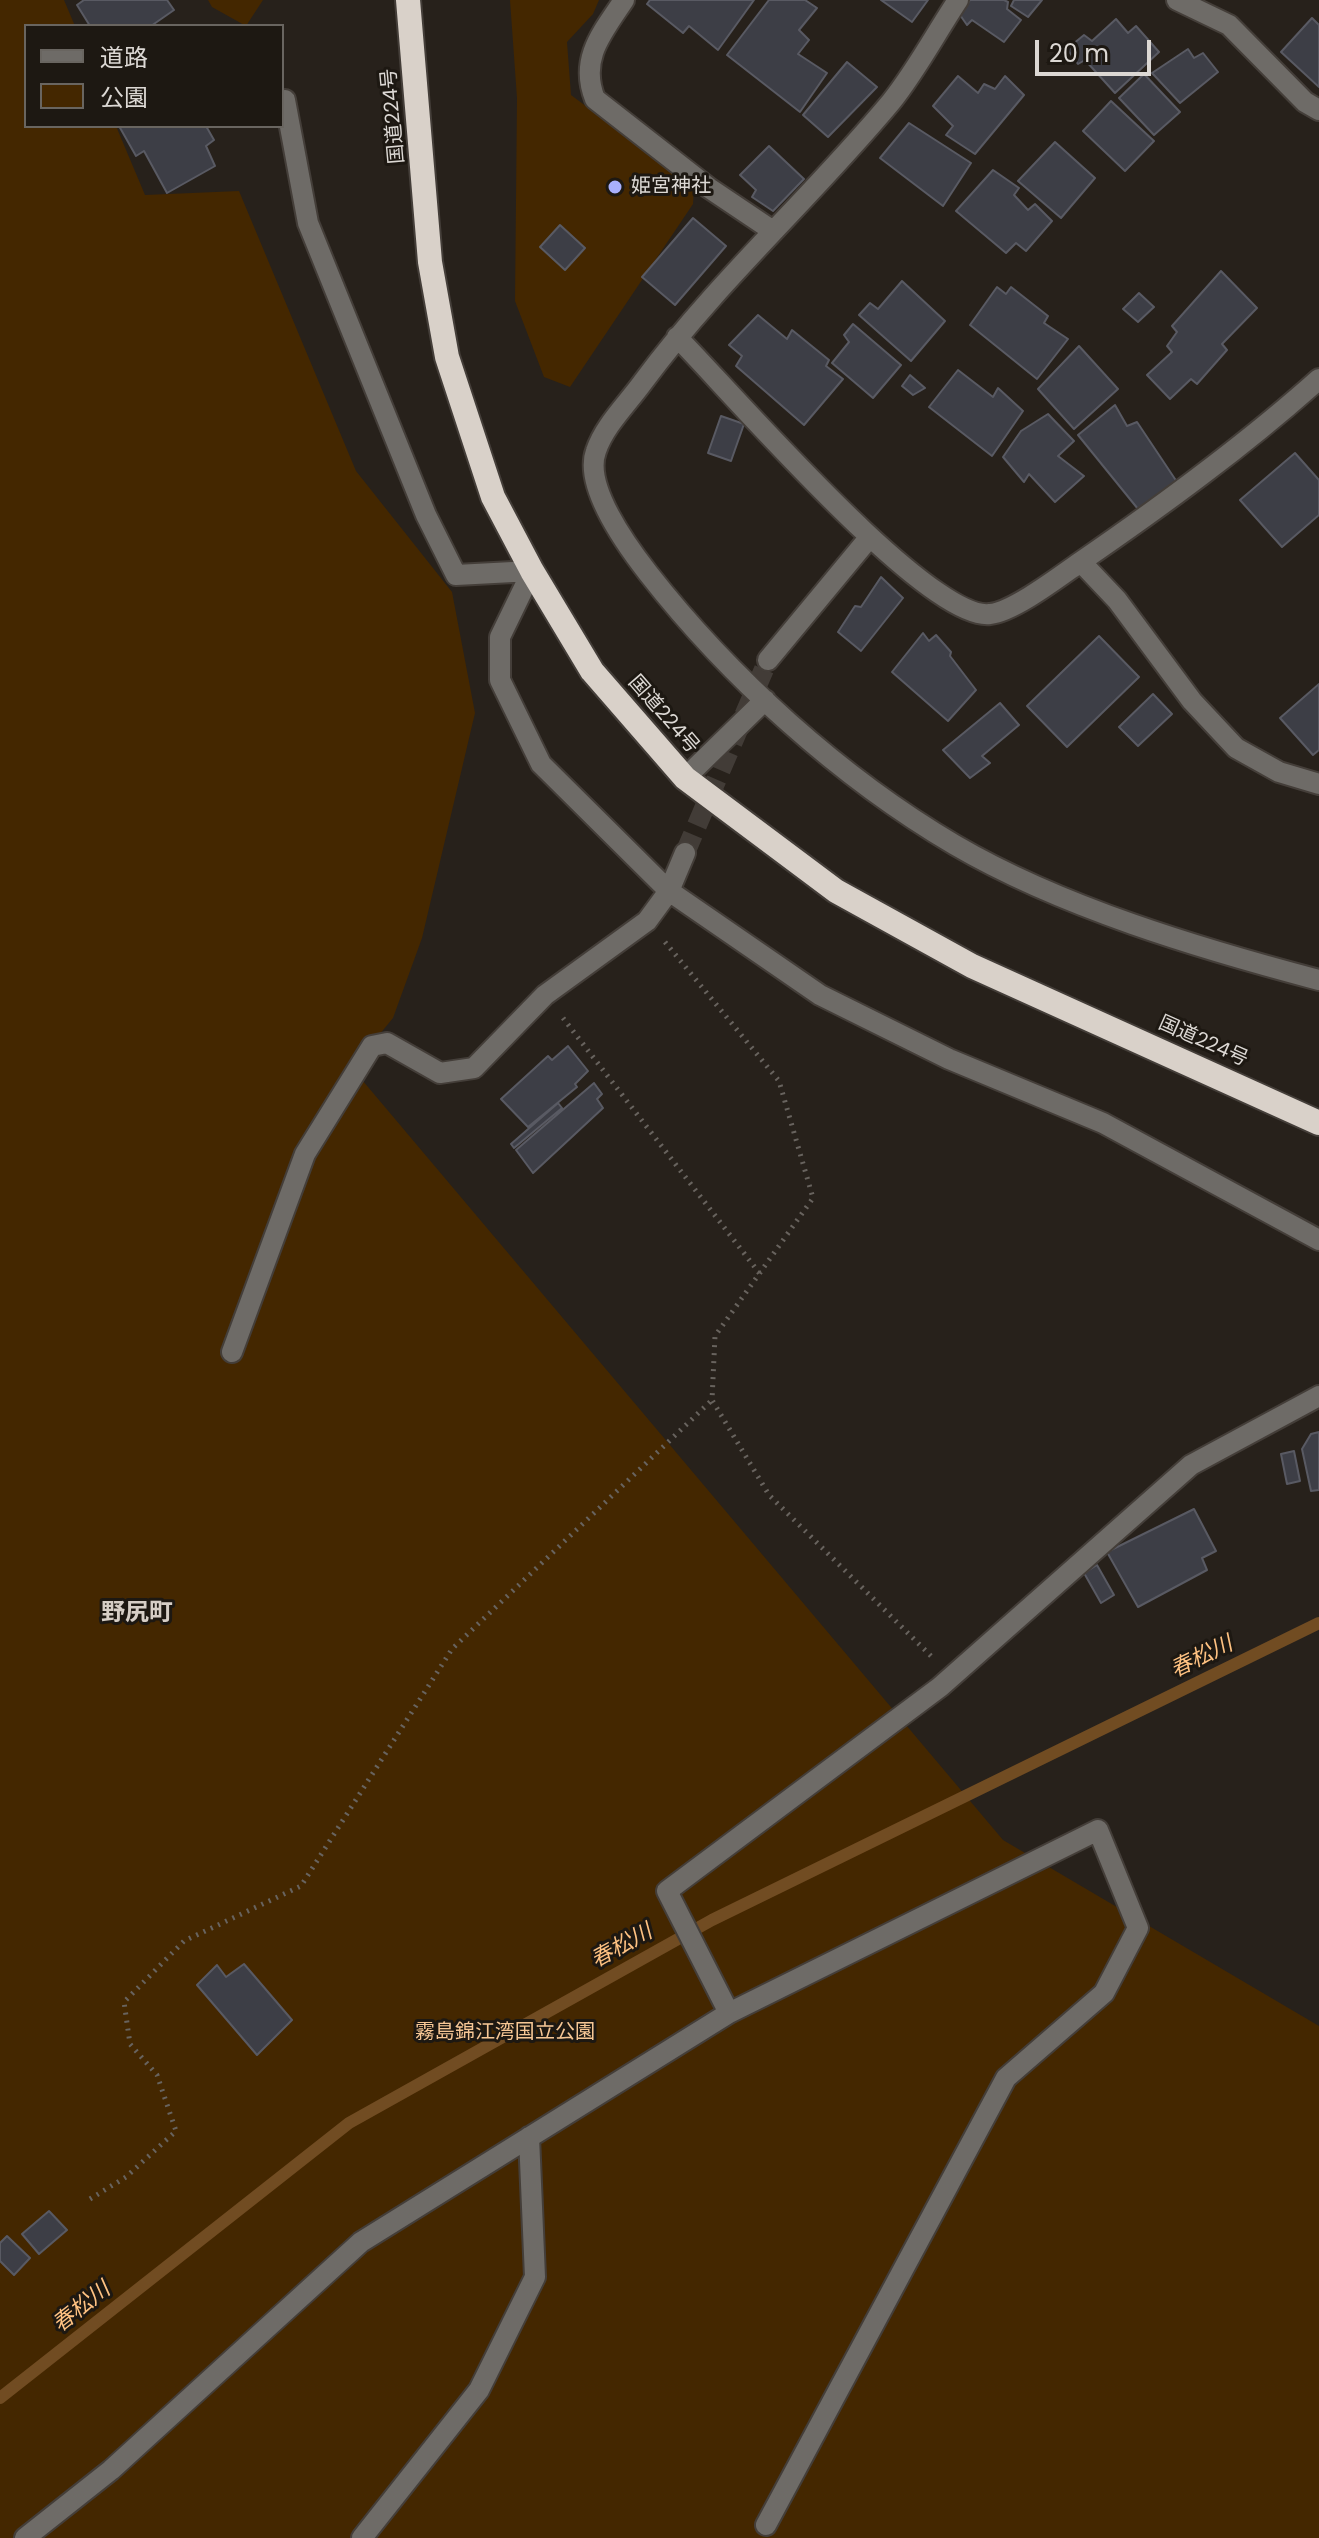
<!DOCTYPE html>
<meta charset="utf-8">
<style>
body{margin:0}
#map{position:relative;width:1319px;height:2538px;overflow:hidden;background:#27211b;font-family:Poppins,"Noto Sans JP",sans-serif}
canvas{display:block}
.legend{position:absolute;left:24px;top:24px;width:260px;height:104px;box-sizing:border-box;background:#1d1812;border:2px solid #696560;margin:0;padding:10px 14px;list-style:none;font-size:24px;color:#dcd8d4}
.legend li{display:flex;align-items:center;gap:16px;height:40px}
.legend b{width:40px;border:2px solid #696560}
.scale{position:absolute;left:1035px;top:40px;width:116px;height:36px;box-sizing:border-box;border:4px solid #dcd8d4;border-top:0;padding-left:10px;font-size:24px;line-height:28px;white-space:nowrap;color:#dcd8d4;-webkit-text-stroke:6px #1d1812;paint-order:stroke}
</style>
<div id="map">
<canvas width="1319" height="2538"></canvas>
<ul class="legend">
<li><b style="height:10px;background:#6e6b67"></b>道路</li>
<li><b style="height:22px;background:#442700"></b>公園</li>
</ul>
<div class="scale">20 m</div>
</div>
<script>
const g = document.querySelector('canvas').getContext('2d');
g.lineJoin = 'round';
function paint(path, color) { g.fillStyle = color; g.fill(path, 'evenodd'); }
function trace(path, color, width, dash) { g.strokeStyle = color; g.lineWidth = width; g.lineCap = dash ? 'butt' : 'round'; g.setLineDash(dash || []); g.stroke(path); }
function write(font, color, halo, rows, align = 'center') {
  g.font = font + ' Poppins,"Noto Sans JP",sans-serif'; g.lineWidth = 6; g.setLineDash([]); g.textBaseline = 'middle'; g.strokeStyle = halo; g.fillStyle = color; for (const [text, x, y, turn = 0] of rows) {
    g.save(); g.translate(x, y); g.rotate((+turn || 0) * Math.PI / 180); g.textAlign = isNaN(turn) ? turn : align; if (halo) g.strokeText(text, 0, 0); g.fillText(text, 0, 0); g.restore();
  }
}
const green = new Path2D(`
 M0 0H64L75 26H26V126H116L145 195 239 191 356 471 452 592 475 713 422 938 393 1018 352 1068 1003 1840 1319 2026V2538H0Z
 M208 0H263L246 26 212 7Z
 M510 0H599L593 14 567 42 571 95 694 187 693 204 570 387 544 377 515 301 517 98Z`);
const stream = new Path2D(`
 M0 2398 349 2123 712 1920 1319 1623`);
const building = new Path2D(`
 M84 0H167L174 10 151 26H90L77 5Z
 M650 0H754L718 50 689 26 683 33 647 4Z
 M769 0H805L817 8 799 30 809 40 798 54 827 73 800 112 727 55Z
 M881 0H928L912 22Z
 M970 0H1004L1008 2 1007 9 1021 20 1004 42 972 20 967 25 960 15Z
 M1014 0H1042L1028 17 1011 6Z
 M1312 18 1319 25V87L1281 52Z
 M1116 19 1128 33 1136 26 1159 52 1115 93 1085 60 1078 64 1067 49 1084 35 1092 41Z
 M1188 49 1194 58 1203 53 1218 72 1180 103 1152 73Z
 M847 62 877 87 828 137 803 115Z
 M1144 74 1180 112 1154 135 1119 98Z
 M958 76 978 93 984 84 995 89 1005 76 1024 95 975 154 946 135 953 126 933 106Z
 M1111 101 1154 141 1125 171 1083 131Z
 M909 123 971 163 943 206 880 158Z
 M119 126H206L214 140 206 146 215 166 167 193 144 151 136 156Z
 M1055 142 1095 178 1061 218 1018 181Z
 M769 146 804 179 773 211 752 197 756 190 740 175Z
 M993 170 1019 188 1014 195 1028 210 1035 204 1052 221 1026 251 1016 243 1006 253 956 211Z
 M693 218 726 246 675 305 642 277Z
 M560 225 585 248 565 270 540 247Z
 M1221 271 1257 308 1222 344 1227 350 1197 384 1191 379 1170 399 1147 375 1172 352 1167 346 1177 332 1172 326Z
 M902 281 945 321 911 361 859 315 870 303 878 309Z
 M997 287 1006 294 1011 287 1048 316 1044 323 1068 339 1037 379 970 325Z
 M1139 293 1154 307 1138 322 1123 309Z
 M758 315 787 339 792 330 829 360 826 366 843 379 804 425 736 366 742 356 729 345Z
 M853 324 901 365 873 398 832 363 849 342 844 335Z
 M1079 346 1118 389 1074 429 1038 389Z
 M958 370 993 397 998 388 1023 411 992 456 929 407Z
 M910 375 925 388 913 395 902 386Z
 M1115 405 1127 426 1137 422 1177 482 1138 509 1078 435Z
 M1048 414 1074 441 1058 456 1084 476 1055 502 1029 474 1024 482 1003 457 1021 431Z
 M721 416 744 424 731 461 708 453Z
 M1295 453 1319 480V515L1282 547 1240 500Z
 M881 577 903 598 861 651 838 632 855 606 861 607Z
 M923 633 929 641 936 635 951 652 950 656 976 690 948 721 892 672Z
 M1099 636 1139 677 1067 747 1027 706Z
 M1319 684V750L1313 755 1280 718Z
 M1153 694 1172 714 1138 746 1119 727Z
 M1000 703 1019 725 982 756 990 763 970 778 943 750Z
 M568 1046 588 1071 575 1084 577 1087 528 1127 501 1099 548 1056 552 1060Z
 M594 1083 602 1094 597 1099 603 1108 533 1173 516 1150Z
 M558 1103 562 1108 514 1148 511 1144Z
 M1319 1432V1490L1311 1491 1302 1449 1311 1434Z
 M1294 1451 1300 1481 1287 1484 1281 1454Z
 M1194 1509 1216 1551 1202 1558 1207 1570 1138 1607 1107 1552Z
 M1097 1565 1114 1595 1101 1603 1084 1573Z
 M244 1964 292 2020 257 2055 197 1985 217 1965 226 1977Z
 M49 2211 67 2230 39 2254 22 2234Z
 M7 2236 30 2258 14 2275 0 2261V2243Z`);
const minorTunnel = new Path2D(`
 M685 853 768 660`);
const path = new Path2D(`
 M665 942 779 1081 813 1198 715 1336 712 1400 769 1495 931 1656
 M563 1018 760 1274
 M90 2199 126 2177 176 2131 157 2075 130 2044 124 2002 184 1941 301 1886 452 1649 712 1400`);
const minor = new Path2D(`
 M624 0C602 33 579 59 595 99L709 188 773 231
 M958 0C936 33 916 71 891 102 811 198 717 282 643 382 628 403 604 426 596 451 583 486 627 546 648 573 729 677 841 778 955 845 1061 907 1201 949 1319 980
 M1177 0 1229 25 1305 102 1319 110
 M285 100 308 223 426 515 456 575 532 571 500 637V680L541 764 669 891 820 995 949 1059 1103 1123 1319 1240
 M677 337C726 386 928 622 990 614 1013 612 1059 577 1079 563 1162 506 1243 447 1319 379
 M1081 562 1117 600 1192 701 1236 748 1279 772 1319 784
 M768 660 869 538
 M685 778 765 700
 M232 1352 305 1154 372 1046 387 1043 440 1073 474 1068 545 995 647 921 669 891 685 853
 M729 2013 667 1891 940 1687 1191 1465 1319 1396
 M25 2538 111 2470 361 2242 729 2013 1098 1830 1138 1928 1104 1993 1006 2078 766 2525
 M362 2538 479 2390 535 2277 529 2137`);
const highway = new Path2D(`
 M408 0 430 262 447 357 493 497 532 571 592 671 685 778 836 891 972 966 1319 1123`);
const markers = [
 [615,187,8,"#a9b0fc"]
];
const streetNames = [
 ["国道224号",394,116,-95],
 ["国道224号",663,715,49],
 ["国道224号",1203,1042,24]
];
const poiNames = [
 ["姫宮神社",631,187]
];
const parkNames = [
 ["霧島錦江湾国立公園",505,2033]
];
const waterNames = [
 ["春松川",1202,1658,-26],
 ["春松川",622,1947,-29],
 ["春松川",82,2308,-38]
];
const quarterNames = [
 ["野尻町",137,1614]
];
paint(green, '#442700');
trace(stream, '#714c22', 12);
paint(building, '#3d3e46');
trace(building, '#595a63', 2);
trace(minorTunnel, '#423c37', 20, [20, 10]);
trace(minor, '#443e39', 24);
trace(highway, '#443e39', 28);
trace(path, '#68635e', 5, [2, 6]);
trace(minor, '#6e6b67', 20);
trace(highway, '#d9d1c9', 24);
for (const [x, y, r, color] of markers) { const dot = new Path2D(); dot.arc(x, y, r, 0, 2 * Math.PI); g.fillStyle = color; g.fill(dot); trace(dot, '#1d1812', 3); }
write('20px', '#dcd8d4', '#1d1812', streetNames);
write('20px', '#dcd8d4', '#1d1812', poiNames, 'left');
write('20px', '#f7c795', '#1d1812', parkNames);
write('italic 22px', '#ffc282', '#1d1812', waterNames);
write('bold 24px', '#d6cec6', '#1d1812', quarterNames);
</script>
